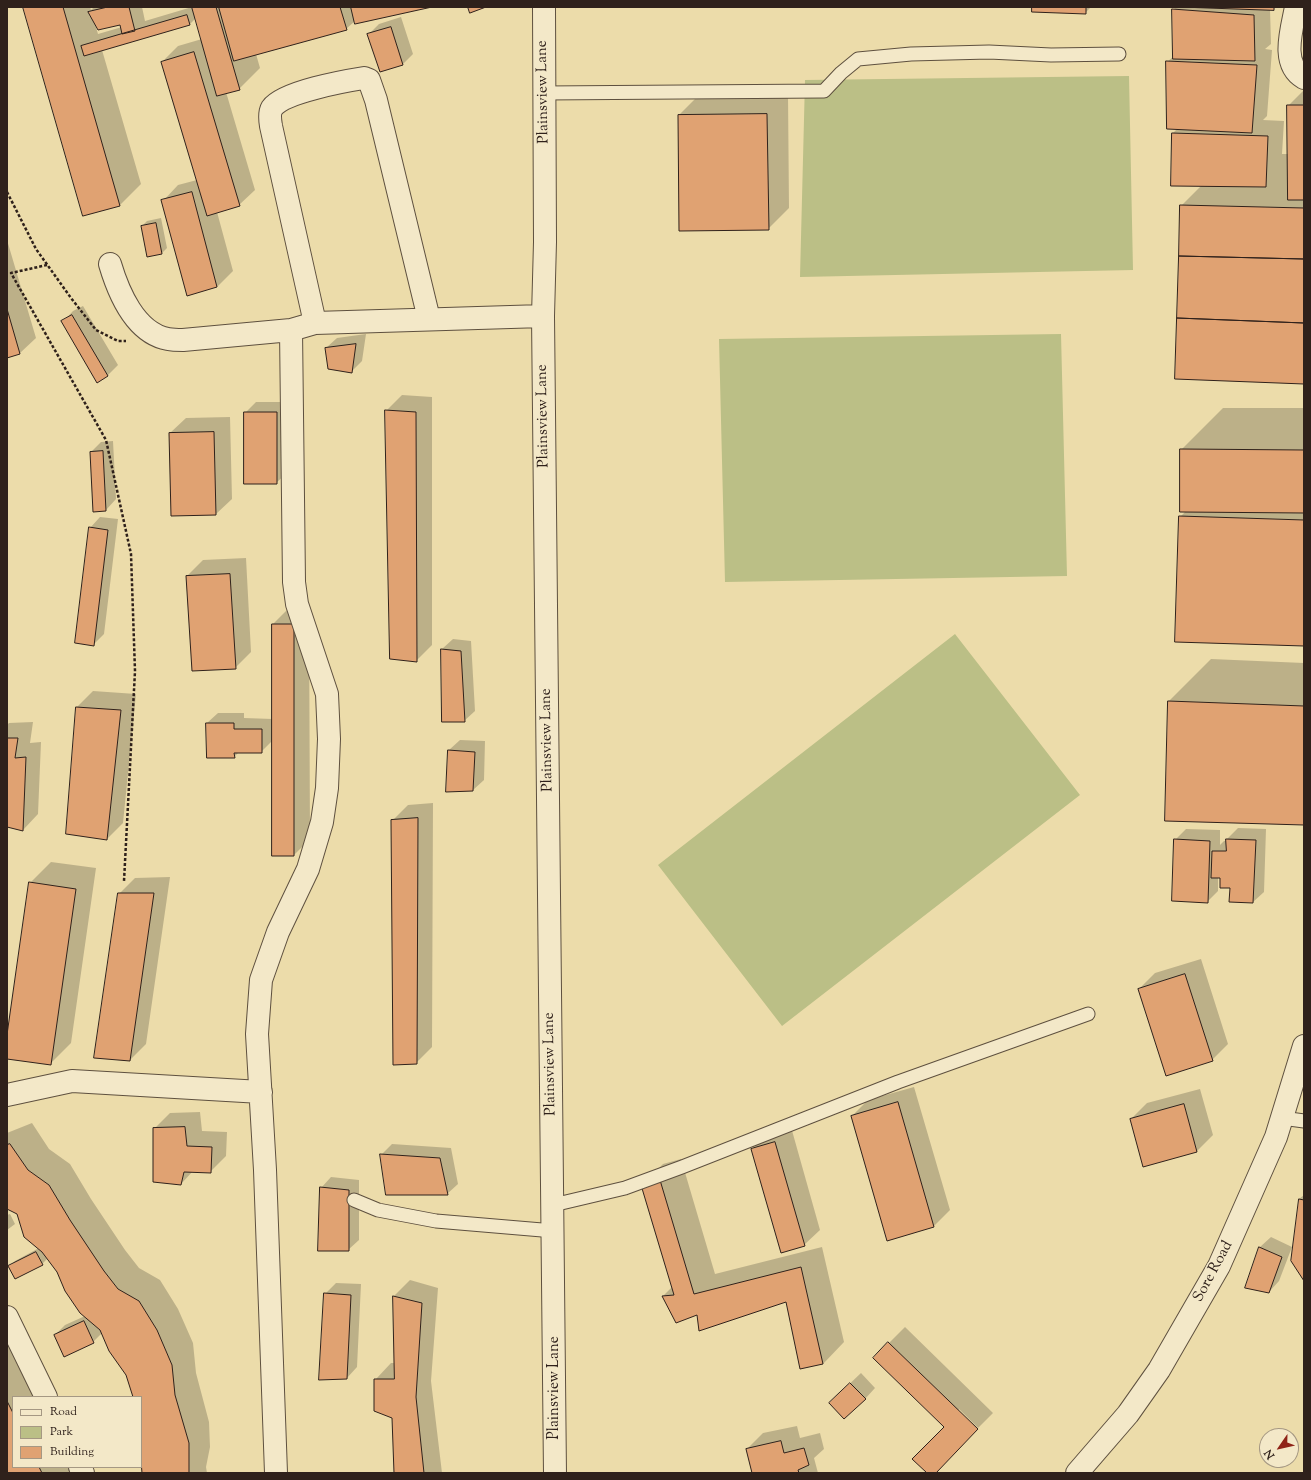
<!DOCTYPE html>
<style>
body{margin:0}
#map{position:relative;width:1311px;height:1480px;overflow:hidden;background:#ecdcaa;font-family:"Sorts Mill Goudy",serif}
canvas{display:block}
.frame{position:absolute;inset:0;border:8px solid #2f211b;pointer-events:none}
.legend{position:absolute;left:12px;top:1396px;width:130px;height:72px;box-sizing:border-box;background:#f3e8c8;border:1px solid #a59883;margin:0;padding:5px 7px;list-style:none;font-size:12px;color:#2f211b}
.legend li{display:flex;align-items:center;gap:8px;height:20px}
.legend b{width:20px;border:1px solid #a59883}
.north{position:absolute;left:1259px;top:1428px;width:40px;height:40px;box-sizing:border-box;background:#f3e8c8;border:1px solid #a59883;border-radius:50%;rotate:236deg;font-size:11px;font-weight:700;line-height:16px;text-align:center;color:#2f211b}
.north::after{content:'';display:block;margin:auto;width:14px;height:18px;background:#8f2418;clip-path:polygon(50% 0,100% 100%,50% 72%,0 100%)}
</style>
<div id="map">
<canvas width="1311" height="1480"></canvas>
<div class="frame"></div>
<ul class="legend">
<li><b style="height:5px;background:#f3e8c8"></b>Road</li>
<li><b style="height:11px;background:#bbbf86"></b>Park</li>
<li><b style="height:11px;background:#e0a272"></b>Building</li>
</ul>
<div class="north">N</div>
</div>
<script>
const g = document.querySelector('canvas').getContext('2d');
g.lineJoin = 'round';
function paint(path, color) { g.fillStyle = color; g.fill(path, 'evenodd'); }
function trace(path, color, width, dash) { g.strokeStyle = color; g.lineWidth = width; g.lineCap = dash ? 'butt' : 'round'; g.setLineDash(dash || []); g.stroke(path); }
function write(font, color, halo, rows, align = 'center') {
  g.font = font + ' "Sorts Mill Goudy",serif'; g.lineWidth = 3; g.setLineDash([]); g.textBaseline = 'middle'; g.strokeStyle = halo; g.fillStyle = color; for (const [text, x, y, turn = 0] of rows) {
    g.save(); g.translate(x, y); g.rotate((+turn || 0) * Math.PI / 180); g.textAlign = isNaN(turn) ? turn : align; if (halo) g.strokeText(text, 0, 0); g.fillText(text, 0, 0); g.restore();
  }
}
const green = new Path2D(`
 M1129 76 1133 270 800 277 805 80Z
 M1061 334 1067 576 725 582 719 339Z
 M955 634 1080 795 782 1026 658 865Z`);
const shadow = new Path2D(`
 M24 7H90L91 10 94 7H142L145 21 192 7H427L355 21 346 29 256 54 260 68 239 89 226 92 255 190 239 205 217 212 233 271 217 287 187 294 163 201 178 185 197 180 162 62 178 46 202 39 196 18 190 24 102 50 141 184 120 205ZM121 23 122 27 98 34 95 24Z
 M1033 7H1091L1085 13Z
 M1176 7H1276L1274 9H1270L1271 44 1265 49 1272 50 1267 116 1263 120 1284 121 1282 154H1288V106L1304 90V383L1181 206 1201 186 1173 133 1178 128 1167 62 1174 56 1173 10Z
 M401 17 413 54 403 64 369 34 379 24Z
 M700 94H788L789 208 768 229 679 115Z
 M161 218 167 248 162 253 142 226 147 221Z
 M7 240 36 338 20 353 7 357Z
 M83 306 118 365 107 376 63 322 73 311Z
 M366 334 362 361 351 372 326 348 337 338Z
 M402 395 432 397V645L416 661 386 411Z
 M256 402H287V473L276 483 245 413Z
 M1223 408H1304V645L1180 517 1185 512 1181 450Z
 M230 417 232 499 216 514 170 433 186 418Z
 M113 441 116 499 106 510 91 452 101 442Z
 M100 517 118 519 104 634 93 645 90 528Z
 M246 558 251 652 235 668 187 576 203 560Z
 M289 608H309L310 839 294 855 273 740 261 752H239L234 757 207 723 218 713H244V718L273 719V624Z
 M453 639 471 641 475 711 464 721 442 649Z
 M1211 659 1304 663V824L1169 701Z
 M93 691 136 694 123 823 107 839 77 707Z
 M33 722 30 743 41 742 38 814 23 830 7 826V725L9 723Z
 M460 740 485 741 484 780 473 790 449 750Z
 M433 803 432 1047 416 1063 392 821 408 805Z
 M1238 828 1266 829 1264 892 1253 902 1230 901 1231 887 1221 877H1218V891L1207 902 1175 840 1186 829 1220 830V845L1224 841H1227V839Z
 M51 862 96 868 71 1043 50 1064 7 1058V1042L30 883Z
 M170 877 146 1044 130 1060 119 894 135 878Z
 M1201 959 1228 1044 1212 1060 1139 989 1155 973Z
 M914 1087 950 1210 934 1226 852 1116 868 1100Z
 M1200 1089 1213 1135 1197 1151 1144 1165 1131 1119 1147 1103Z
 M200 1112 202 1131 227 1132 226 1156 210 1172 193 1171 181 1184 154 1129 170 1113Z
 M32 1123 49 1149 70 1164 91 1199 125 1250 139 1268 160 1280 178 1309 193 1343 196 1373 209 1422 210 1447 206 1467 207 1473H143L141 1451V1397H134L127 1374 102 1333 93 1342 55 1335 65 1325 85 1316 58 1272 48 1258 42 1264 10 1266 15 1261 39 1248 18 1214 7 1208V1133Z
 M791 1127 820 1230 804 1245 752 1149 768 1133Z
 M392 1144 451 1148 458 1184 447 1194 381 1155Z
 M681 1159 715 1274 822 1247 844 1342 823 1364 801 1368 787 1301 698 1314 676 1322 663 1296 673 1286 642 1185 663 1164Z
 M331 1177 359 1180V1240L348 1250 321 1188Z
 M1304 1195V1279L1299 1199Z
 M10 1214 15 1224 7 1230V1215Z
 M1271 1237 1292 1247 1279 1281 1269 1292 1246 1288 1260 1247Z
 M410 1280 438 1288 431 1381 442 1473H395L393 1418 376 1379 391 1363H395L394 1296Z
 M336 1283 361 1284 357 1367 347 1378 325 1294Z
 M905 1327 993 1413 978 1428 959 1409 935 1473H928L945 1427 874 1358Z
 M7 1337 36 1397H13V1467H70L73 1473H7Z
 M861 1373 875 1388 865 1399 841 1392Z
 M797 1426 800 1438 820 1433 824 1449 814 1458 818 1473H753L747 1449 763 1433Z`);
const building = new Path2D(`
 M23 7H63L120 206 83 216Z
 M108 7H129L135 31 122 34 120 25 98 30 88 12Z
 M192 7H216L240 90 217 96Z
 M219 7H340L347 30 234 61Z
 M351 7H432L355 24Z
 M468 7H486L470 13Z
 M1032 7H1086V14L1032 12Z
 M1181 7H1274V10Z
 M1172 9 1254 15 1255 61 1173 59Z
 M187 15 190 25 84 56 81 46Z
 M391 27 403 65 380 72 367 34Z
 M194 52 240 206 207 216 161 62Z
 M1166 61 1257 65 1252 133 1167 129Z
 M1287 105H1304V200H1288Z
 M767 114 769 230 679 231 678 115Z
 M1172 133 1268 136 1266 187 1171 186Z
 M192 192 217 287 187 296 161 200Z
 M1180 205 1304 208V259L1179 256Z
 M156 223 162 254 147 257 141 226Z
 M1179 256 1304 259V323L1177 318Z
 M7 309 20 354 7 358Z
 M72 315 108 376 97 383 61 321Z
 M1177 318 1304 323V384L1175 379Z
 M356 344 352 373 328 369 325 348Z
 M385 410 416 412 417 662 390 659Z
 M244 412H277V484H244Z
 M214 432 216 515 171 516 169 433Z
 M1180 449 1304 450V513L1180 512Z
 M103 451 106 511 93 512 90 452Z
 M1179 516 1304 520V646L1175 642Z
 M89 527 108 530 94 646 75 643Z
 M230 574 236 669 192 671 186 576Z
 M272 624H294V856H272Z
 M441 649 461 651 465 722H442Z
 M1168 701 1304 706V825L1165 821Z
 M76 707 121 710 107 840 66 834Z
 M206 723H234V729H262V753H234L235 758H207Z
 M7 738H18L15 758 26 757 23 831 7 827Z
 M448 750 475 752 473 791 446 792Z
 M418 818 417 1064 393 1065 391 820Z
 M1174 839 1210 841 1208 903 1172 901Z
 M1226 839 1256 840 1253 903 1229 902 1230 888H1220V878H1211L1212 851H1226Z
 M29 882 76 889 51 1065 7 1059V1035Z
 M118 893H154L130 1061 94 1058Z
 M1185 974 1213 1061 1166 1076 1138 989Z
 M898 1102 934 1227 887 1241 851 1116Z
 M1184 1104 1197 1152 1143 1167 1130 1119Z
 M185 1127 187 1146 212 1147 211 1173 184 1172 181 1185 153 1182V1128Z
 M775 1142 805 1246 781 1253 751 1149Z
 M10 1144 28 1170 49 1185 70 1220 104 1271 118 1289 139 1301 157 1330 172 1365 175 1395 189 1443V1473H142L141 1461V1397H133L126 1375 109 1351 100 1330 80 1313 65 1291 57 1272 42 1252 24 1237 17 1214 7 1209V1145Z
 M380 1154 440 1158 448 1195H386Z
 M660 1180 694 1294 801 1267 823 1364 800 1369 786 1302 699 1331 697 1315 676 1323 662 1296 674 1295 641 1185Z
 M320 1187 349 1190V1251H318Z
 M1299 1199 1304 1200V1281L1291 1261Z
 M1259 1247 1282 1257 1269 1293 1245 1288Z
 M36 1252 43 1265 15 1279 8 1266Z
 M324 1293 351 1295 347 1379 319 1380Z
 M393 1296 422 1303 416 1397 424 1473H394L392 1418 374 1411V1379H394Z
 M84 1321 94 1343 64 1357 54 1335Z
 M888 1342 978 1429 936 1473H927L912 1459 944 1427 873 1358Z
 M850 1383 866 1399 844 1419 829 1403Z
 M7 1401 13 1413V1467H39L42 1473H7Z
 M781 1441 784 1453 804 1448 809 1465 798 1470 799 1473H752L746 1449Z`);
const path = new Path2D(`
 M7 192 36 249 71 298 96 330 118 341H126
 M47 265 11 273 106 440 131 554 135 671 124 881`);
const lane = new Path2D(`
 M544 93 824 91 841 73 858 59 911 54 989 52 1051 55 1119 54
 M1282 1118 1304 1121
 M354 1200 378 1210 436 1221 554 1231
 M553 1205 625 1188 682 1167 898 1082 1088 1014`);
const street = new Path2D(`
 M544 7 545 242 543 316 555 1473
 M1296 7C1292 29 1280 64 1304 78
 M110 264C118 291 135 333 168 339 173 340 178 340 183 340L291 330 315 323 543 316
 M315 323 271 126C270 120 269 113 272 108 283 92 345 81 364 78L369 80 376 100 429 319
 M7 1095 72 1081 261 1092
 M7 1317 46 1397
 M80 1467 83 1473
 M276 1473 265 1170 257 1034 261 980 278 932 308 869 322 822 327 788 329 739 327 694 297 604 294 582 291 330
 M1077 1473 1128 1414 1159 1370 1219 1266 1276 1137 1304 1046`);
const streetNames = [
 ["Plainsview Lane",544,92,-91],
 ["Plainsview Lane",544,416,-91],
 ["Plainsview Lane",548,740,-91],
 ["Plainsview Lane",551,1064,-91],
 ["Sore Road",1214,1272,-62],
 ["Plainsview Lane",555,1388,-90]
];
paint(green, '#bbbf86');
paint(shadow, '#0003');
paint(building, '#e0a272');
trace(building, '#2f211b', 1);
trace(lane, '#5e503f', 15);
trace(street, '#5e503f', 24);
trace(path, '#2f211b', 2.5, [3, 2]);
trace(lane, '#f3e8c8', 13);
trace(street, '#f3e8c8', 22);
write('15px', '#2f211b', '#f3e8c8', streetNames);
</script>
